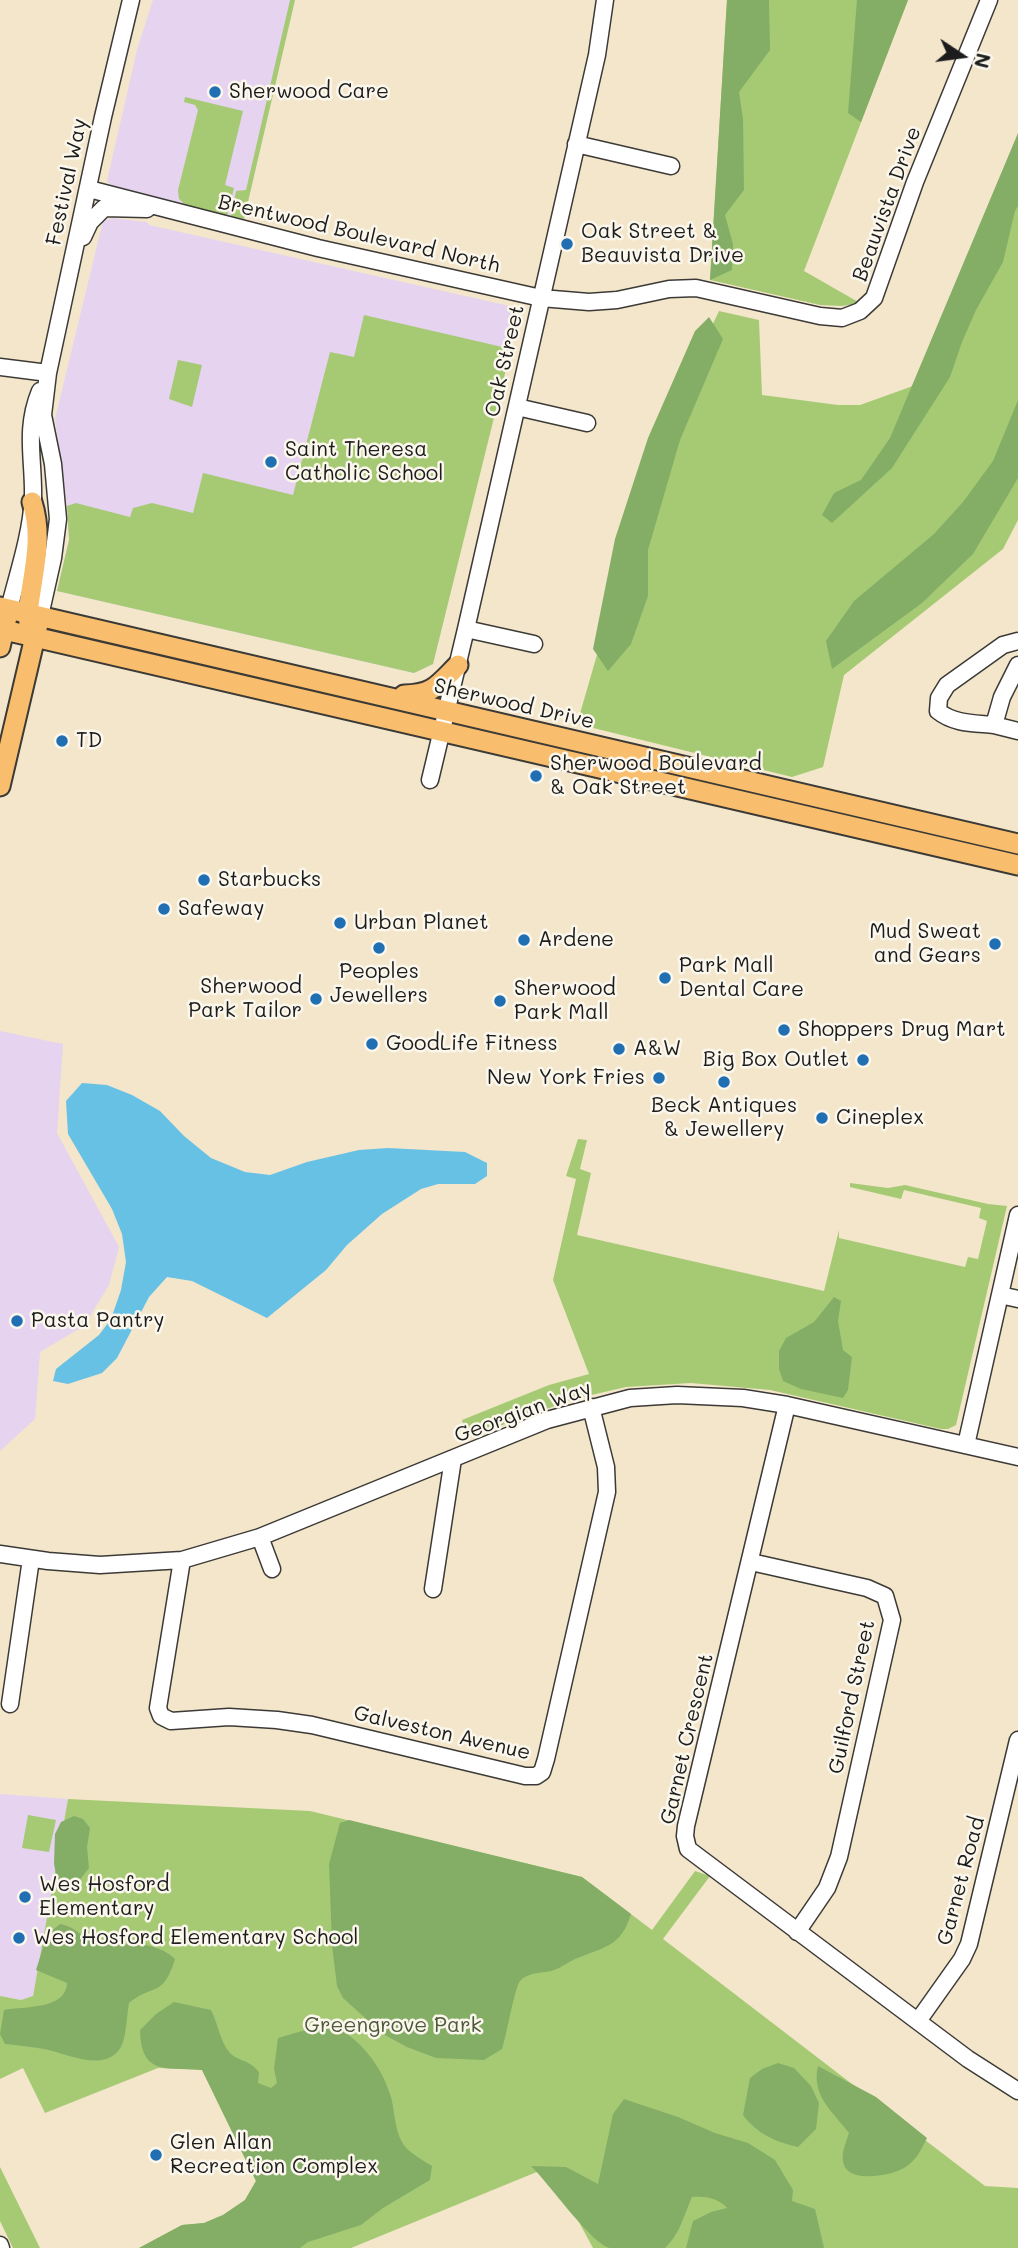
<!DOCTYPE html>
<style>
body{margin:0}
#map{position:relative;width:1018px;height:2248px;overflow:hidden;background:#f3e6cb;font-family:Mali,sans-serif}
canvas{display:block}
.north{position:absolute;left:927px;top:21px;width:70px;height:70px;-webkit-text-stroke:5px #fbf7ec;paint-order:stroke;rotate:103deg;font-size:19px;font-weight:700;line-height:28px;text-align:center;color:#1c1c1c}
.north::after{content:'';display:block;margin:auto;width:24px;height:32px;background:#1c1c1c;clip-path:polygon(50% 0,100% 100%,50% 72%,0 100%)}
</style>
<div id="map">
<canvas width="1018" height="2248"></canvas>
<div class="north">N</div>
</div>
<script>
const g = document.querySelector('canvas').getContext('2d');
g.lineJoin = 'round';
function paint(path, color) { g.fillStyle = color; g.fill(path, 'evenodd'); }
function trace(path, color, width, dash) { g.strokeStyle = color; g.lineWidth = width; g.lineCap = dash ? 'butt' : 'round'; g.setLineDash(dash || []); g.stroke(path); }
function write(font, color, halo, rows, align = 'center') {
  g.font = font + ' Mali,sans-serif'; g.lineWidth = 5; g.setLineDash([]); g.textBaseline = 'middle'; g.strokeStyle = halo; g.fillStyle = color; for (const [text, x, y, turn = 0] of rows) {
    g.save(); g.translate(x, y); g.rotate((+turn || 0) * Math.PI / 180); g.textAlign = isNaN(turn) ? turn : align; if (halo) g.strokeText(text, 0, 0); g.fillText(text, 0, 0); g.restore();
  }
}
const built = new Path2D(`
 M153 0H295L244 219 116 190 107 181 137 50Z
 M113 218 147 222 149 225 514 307 518 313 433 664 414 673 57 591 69 540 67 506 55 419 103 221Z
 M0 1031 63 1044 57 1133 119 1247 109 1285 84 1326 40 1352 35 1419 0 1451Z
 M0 1794 68 1799 33 1997 21 2000 0 1996Z`);
const green = new Path2D(`
 M290 0H295L244 219 231 216 236 191 246 190Z
 M727 0H908L804 271 860 303 842 306 820 305 710 280Z
 M185 97 243 111 225 185 234 188 227 216 188 207 179 199 178 190 198 110 195 105 184 102Z
 M1018 165V520L1003 549 844 675 823 767 792 777 577 724 661 433 719 311 759 320 762 395 838 405H860L924 382Z
 M364 315 511 349 433 664 414 673 57 591 69 540 67 506 76 503 130 517 133 508 152 503 193 513 203 473 293 495 330 352 354 357Z
 M178 360 202 365 192 407 169 399Z
 M578 1139 587 1140 580 1169 591 1173 577 1235 824 1291 839 1230V1238L965 1267 968 1257 978 1259 987 1221 979 1218 981 1208 904 1190 901 1199 850 1187V1183L888 1188 905 1185 988 1204 1007 1206 956 1425 948 1429H941L770 1390 691 1383 626 1387 574 1399 467 1438 462 1420 549 1385 589 1374 553 1280 576 1179 566 1176Z
 M68 1799 310 1811 582 1877 652 1930 695 1871 710 1876 663 1939 985 2186 1018 2188V2248H593L549 2167 351 2248H139L182 2225 204 2223 223 2215 245 2200 256 2181 202 2070 158 2068 45 2113 23 2068 0 2079V1996L21 2000 33 1996Z
 M28 1815 56 1820 49 1852 22 1848Z
 M0 2167 40 2248H13L0 2221Z`);
const forest = new Path2D(`
 M727 0H769L770 50 739 92 743 119 744 190 725 215 733 244 732 270 710 280Z
 M857 0H908L861 122 848 113Z
 M1018 133V206L1015 211 1003 262 976 310 962 342 950 377 892 468 832 523 822 515 834 493 861 480 890 438Z
 M709 317 723 339 680 440 648 550V596L631 644 608 671 593 649 615 539 648 438 695 331Z
 M1018 400V478L973 554 922 603 832 669 826 641 854 601 934 534 963 502 993 461Z
 M834 1297 841 1301 838 1321 843 1350 852 1357 848 1390 843 1398 801 1389 783 1381 779 1369V1351L786 1338 814 1322Z
 M74 1816 83 1819 90 1828 87 1847 89 1868 75 1886 65 1888 57 1879 54 1864 55 1834 61 1822Z
 M349 1820 582 1877 631 1914C621 1947 604 1947 575 1959 567 1963 559 1969 551 1971 541 1973 528 1972 520 1981 515 1986 506 2038 502 2049L484 2060 436 2058 407 2047 383 2034 343 1998 337 1986 332 1946 329 1864 340 1823Z
 M60 1924C78 1927 84 1942 100 1944 105 1945 112 1944 117 1944 138 1943 159 1944 175 1959 163 1998 154 1983 129 2003 127 2014 126 2039 121 2047 105 2074 66 2053 44 2049 31 2047 18 2045 5 2044L0 2034 4 2010C24 2006 66 2010 67 1983L36 1970 47 1935Z
 M174 2002 211 2010C218 2023 220 2042 230 2053 239 2062 247 2058 259 2072L258 2083 271 2088 277 2083 274 2069 278 2038 309 2029 321 2020C354 2032 379 2060 390 2094 395 2108 394 2129 402 2142 407 2152 423 2160 432 2166L430 2180 383 2208 361 2225 308 2242 300 2248H139L182 2225 204 2223 223 2215 245 2200 256 2181 202 2070C166 2067 141 2076 140 2030L156 2014Z
 M778 2063 794 2068 811 2086 819 2103 816 2129 798 2147C776 2142 757 2134 743 2115L750 2078 762 2069Z
 M818 2066 876 2097 927 2138C921 2150 916 2161 904 2168 891 2176 850 2183 844 2165 840 2155 846 2142 849 2133 832 2111 811 2095 818 2066Z
 M624 2099 678 2117 715 2133 748 2143 775 2160 793 2190 792 2201 815 2209 824 2248H686L693 2221 711 2212 727 2208C719 2198 704 2196 692 2197 684 2215 680 2234 665 2248 647 2248 627 2248 610 2248 592 2245 548 2182 531 2166L566 2167 598 2184 613 2114Z`);
const water = new Path2D(`
 M82 1083 107 1085 132 1095 160 1111 184 1136 211 1158 245 1172 270 1175 307 1162 359 1150 388 1148 465 1152 487 1163V1176L475 1184H438L421 1189 382 1214 347 1245 326 1270 267 1318 192 1281 167 1277 149 1297 117 1358 102 1373 68 1384 53 1381 56 1369 99 1335 111 1319 121 1290 126 1262 122 1234 112 1209 68 1134 66 1101Z`);
const minor = new Path2D(`
 M576 144 671 166
 M89 189 318 248 541 298 589 302 617 300 669 289 696 288 820 316 842 318 860 311 874 298 915 182 989 0
 M83 237 90 222 104 208 147 209
 M0 367 48 373
 M517 407 587 423
 M9 609C18 573 31 535 33 498 34 459 24 430 40 391
 M40 616 53 558 58 519 53 464 43 415 48 373 103 117 131 0
 M466 629 534 644
 M1018 665 1002 697 994 725 1018 731
 M994 725C974 723 954 724 938 711L939 698 947 685 1003 645 1018 641
 M430 780 466 629 597 55 605 0
 M1000 1295 1018 1299
 M787 1405 686 1826 685 1836 688 1849 968 2059 1018 2091
 M966 1445 1018 1215
 M260 1537 272 1569
 M0 1554 48 1561 100 1565 182 1560 260 1537 547 1420 630 1398 677 1395 743 1398 787 1405 1018 1457
 M182 1560 158 1708 161 1716 171 1721 229 1717 277 1720 312 1725 525 1776H536L542 1772 546 1759 607 1492 606 1467 591 1407
 M751 1562 867 1588 885 1596 892 1620 839 1857 827 1888 797 1932
 M433 1589 453 1459
 M10 1704 31 1559
 M918 2021 962 1959 969 1944 1018 1740
 M0 2245 1 2248`);
const major = new Path2D(`
 M0 607 1018 844
 M29 623 28 613C32 575 44 540 32 502
 M0 629 1018 865
 M0 647 7 617
 M404 695C433 695 438 685 458 665
 M0 786 38 624`);
const markers = [
 [215,92,7,"#1f6fb2"],
 [567,244,7,"#1f6fb2"],
 [271,462,7,"#1f6fb2"],
 [62,741,7,"#1f6fb2"],
 [536,776,7,"#1f6fb2"],
 [204,880,7,"#1f6fb2"],
 [164,909,7,"#1f6fb2"],
 [340,923,7,"#1f6fb2"],
 [524,940,7,"#1f6fb2"],
 [995,944,7,"#1f6fb2"],
 [379,948,7,"#1f6fb2"],
 [665,978,7,"#1f6fb2"],
 [316,999,7,"#1f6fb2"],
 [500,1001,7,"#1f6fb2"],
 [784,1030,7,"#1f6fb2"],
 [372,1044,7,"#1f6fb2"],
 [619,1049,7,"#1f6fb2"],
 [863,1060,7,"#1f6fb2"],
 [659,1078,7,"#1f6fb2"],
 [724,1082,7,"#1f6fb2"],
 [822,1118,7,"#1f6fb2"],
 [17,1321,7,"#1f6fb2"],
 [25,1897,7,"#1f6fb2"],
 [19,1938,7,"#1f6fb2"],
 [156,2155,7,"#1f6fb2"]
];
const poiNames = [
 ["Sherwood Care",229,92],
 ["Oak Street &",581,232],
 ["Beauvista Drive",581,256],
 ["Saint Theresa",285,450],
 ["Catholic School",285,474],
 ["TD",76,741],
 ["Sherwood Boulevard",550,764],
 ["& Oak Street",550,788],
 ["Starbucks",218,880],
 ["Safeway",178,909],
 ["Urban Planet",354,923],
 ["Mud Sweat",981,932,"right"],
 ["and Gears",981,956,"right"],
 ["Ardene",538,940],
 ["Park Mall",679,966],
 ["Dental Care",679,990],
 ["Peoples",379,972,"center"],
 ["Jewellers",379,996,"center"],
 ["Sherwood",302,987,"right"],
 ["Park Tailor",302,1011,"right"],
 ["Sherwood",514,989],
 ["Park Mall",514,1013],
 ["Shoppers Drug Mart",798,1030],
 ["GoodLife Fitness",386,1044],
 ["A&W",633,1049],
 ["Big Box Outlet",849,1060,"right"],
 ["New York Fries",645,1078,"right"],
 ["Beck Antiques",724,1106,"center"],
 ["& Jewellery",724,1130,"center"],
 ["Cineplex",836,1118],
 ["Pasta Pantry",31,1321],
 ["Wes Hosford",39,1885],
 ["Elementary",39,1909],
 ["Wes Hosford Elementary School",33,1938],
 ["Glen Allan",170,2143],
 ["Recreation Complex",170,2167]
];
const streetNames = [
 ["Festival Way",67,182,-78],
 ["Beauvista Drive",887,204,-70],
 ["Brentwood Boulevard North",359,234,13],
 ["Oak Street",505,361,-77],
 ["Sherwood Drive",514,704,13],
 ["Georgian Way",523,1412,-20],
 ["Guilford Street",852,1697,-78],
 ["Galveston Avenue",442,1733,13],
 ["Garnet Crescent",687,1739,-77],
 ["Garnet Road",961,1881,-75]
];
const parkNames = [
 ["Greengrove Park",393,2026]
];
paint(built, '#e5d3f0');
paint(green, '#a6ca74');
paint(forest, '#84ae66');
paint(water, '#67c1e5');
trace(minor, '#3c3a36', 19);
trace(major, '#3c3a36', 23);
trace(minor, '#fff', 16);
trace(major, '#f9be6d', 19);
for (const [x, y, r, color] of markers) { const dot = new Path2D(); dot.arc(x, y, r, 0, 2 * Math.PI); g.fillStyle = color; g.fill(dot); trace(dot, '#fbf7ec', 2.5); }
write('21px', '#1c1c1c', '#fbf7ec', poiNames, 'left');
write('21px', '#1c1c1c', '#fbf7ec', streetNames);
write('21px', '#4c593b', '#fbf7ec', parkNames);
</script>
